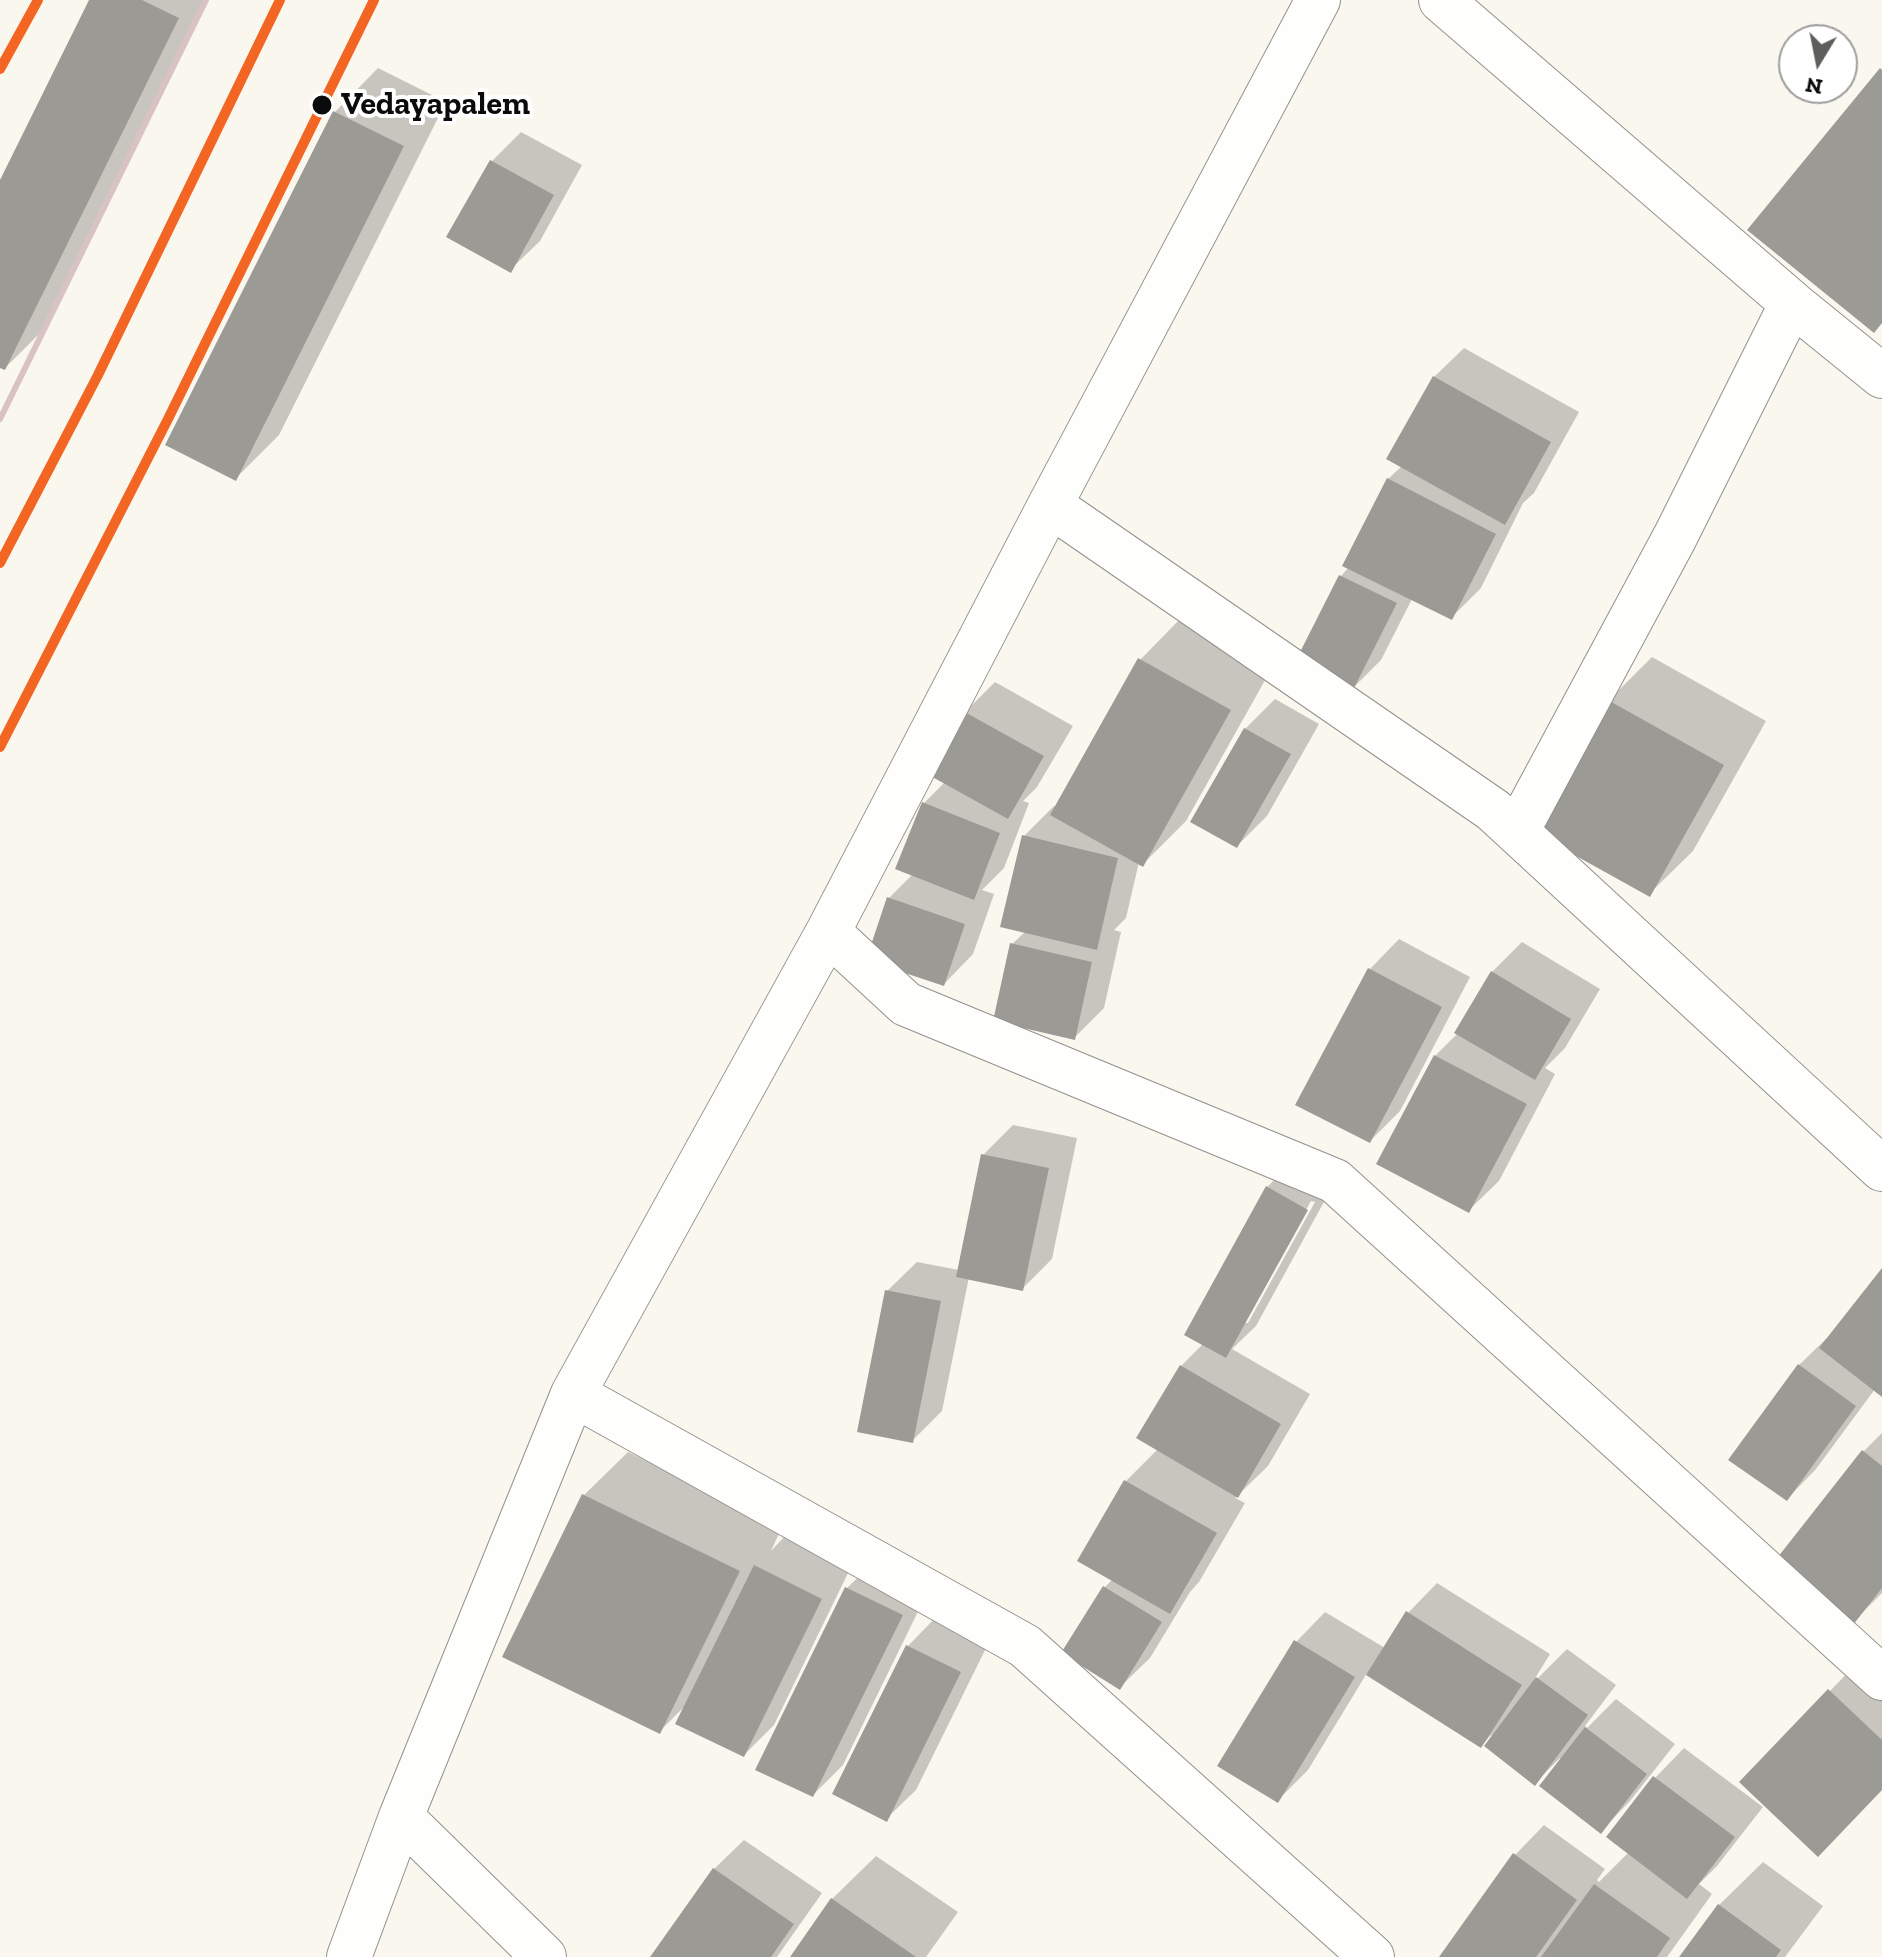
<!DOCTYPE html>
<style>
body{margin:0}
#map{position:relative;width:1882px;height:1957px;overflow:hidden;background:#faf7ef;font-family:"Zilla Slab",serif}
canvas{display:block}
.north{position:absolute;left:1778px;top:24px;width:80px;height:80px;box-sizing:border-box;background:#fff;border:2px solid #9d9d9d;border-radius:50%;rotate:190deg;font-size:22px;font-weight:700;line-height:32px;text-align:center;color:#0b0b0b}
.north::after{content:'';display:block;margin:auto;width:28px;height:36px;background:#5f5e5b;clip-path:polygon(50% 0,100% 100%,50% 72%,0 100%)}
</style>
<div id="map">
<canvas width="1882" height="1957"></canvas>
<div class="north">N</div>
</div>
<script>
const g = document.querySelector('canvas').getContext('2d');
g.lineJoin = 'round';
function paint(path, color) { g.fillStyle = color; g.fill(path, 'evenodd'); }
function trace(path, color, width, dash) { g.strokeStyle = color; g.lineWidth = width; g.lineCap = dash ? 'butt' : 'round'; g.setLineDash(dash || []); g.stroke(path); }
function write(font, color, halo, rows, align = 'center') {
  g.font = font + ' "Zilla Slab",serif'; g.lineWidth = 8; g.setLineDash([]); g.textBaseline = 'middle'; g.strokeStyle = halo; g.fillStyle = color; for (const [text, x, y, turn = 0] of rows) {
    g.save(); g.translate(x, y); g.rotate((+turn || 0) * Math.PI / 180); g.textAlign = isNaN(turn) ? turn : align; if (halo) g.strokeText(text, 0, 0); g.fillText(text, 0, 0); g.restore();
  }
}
const shadow = new Path2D(`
 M91 0H209L48 325 5 368 0 366V184Z
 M378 68 446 102 279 435 236 478 335 112Z
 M521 132 582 165 540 241 510 270 492 161Z
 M1464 348 1579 412 1534 493 1523 503 1481 588 1451 618 1412 599 1381 660 1352 689 1297 661 1341 576 1349 567 1388 479 1402 466 1434 377Z
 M1183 616 1273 666 1186 821 1143 864 1139 862 1126 918 1114 930 1121 932 1104 1008 1075 1037 1012 944 1026 931 1024 836 1054 806 1057 807 1140 660Z
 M1652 657 1766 721 1693 851 1649 894 1608 701Z
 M995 682 1073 726 1037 787 1023 801 1029 803 1004 868 982 890 994 894 973 954 944 984 889 898 913 874 924 803 945 782 965 712Z
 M1275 699 1319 724 1267 816 1237 846 1245 729Z
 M1399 939 1470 977 1400 1111 1370 1141 1298 1104 1370 969Z
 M1522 942 1600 989 1565 1048 1545 1068 1555 1074 1499 1181 1469 1210 1435 1056 1458 1033 1456 1032 1492 972Z
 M1013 1125 1077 1138 1052 1259 1022 1289 969 1277 942 1411 913 1440 887 1291 917 1262 959 1270 983 1155Z
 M1297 1158 1336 1180 1256 1326 1232 1349 1310 1394 1268 1466 1235 1498 1245 1503 1199 1582 1190 1592 1150 1658 1120 1687 1105 1587 1113 1579 1126 1481 1158 1449 1181 1366 1204 1343 1267 1187ZM1311 1201 1315 1202 1248 1323H1243Z
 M1882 1271V1395L1875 1389 1816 1469 1787 1499 1799 1365 1829 1336Z
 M1882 1433V1593L1853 1622 1777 1562 1864 1451Z
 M628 1452 782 1527 771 1551 785 1536 850 1569 774 1725 744 1755 687 1704 659 1732 584 1495Z
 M877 1559 931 1585 843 1765 813 1795 847 1588Z
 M1437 1583 1550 1654 1534 1680 1535 1681 1567 1649 1616 1685 1585 1726 1587 1728 1616 1699 1675 1744 1630 1801 1601 1831 1560 1758 1535 1783 1491 1735 1481 1746 1367 1673 1308 1770 1278 1800 1296 1642 1325 1612 1385 1648 1408 1613Z
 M937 1616 989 1642 916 1790 886 1819 908 1646Z
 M1859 1661 1882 1682V1789L1742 1782Z
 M1684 1748 1763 1807 1717 1866 1699 1884 1712 1894 1667 1957H1442L1515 1855 1544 1825 1605 1869 1597 1880 1599 1882 1629 1852 1655 1778Z
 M744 1840 822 1893 777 1957H653L714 1869Z
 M876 1856 958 1912 926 1957H793L832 1899Z
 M1763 1862 1823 1906 1785 1957H1681L1719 1905Z`);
const building = new Path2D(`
 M89 0H142L179 18 5 370 0 368V180Z
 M1880 68 1882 70V323L1874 333 1747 230Z
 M333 111 404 146 236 481 165 445Z
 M490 160 554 195 511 273 446 237Z
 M1433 376 1551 442 1505 525 1386 459Z
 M1387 478 1496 534 1452 620 1342 566Z
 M1339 575 1397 603 1352 692 1295 662Z
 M1138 658 1231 710 1143 867 1050 815Z
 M1606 699 1724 765 1650 897 1533 832Z
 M963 711 1044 756 1008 819 927 774Z
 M1244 728 1291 754 1237 848 1190 822Z
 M922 802 1000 833 974 900 895 869Z
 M1022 835 1118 858 1097 950 1000 927Z
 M887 897 965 924 944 986 866 960Z
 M1010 943 1092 962 1075 1040 993 1021Z
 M1368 968 1442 1007 1370 1143 1295 1105Z
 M1491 971 1571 1019 1535 1080 1454 1033Z
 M1434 1055 1527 1104 1469 1213 1376 1164Z
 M981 1154 1049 1168 1023 1291 956 1277Z
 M1266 1186 1308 1210 1226 1358 1184 1335Z
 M1882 1268V1397L1819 1348Z
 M885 1290 941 1301 913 1443 857 1432Z
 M1798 1364 1856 1406 1787 1501 1728 1460Z
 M1180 1365 1281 1424 1238 1498 1136 1438Z
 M1862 1450 1882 1466V1588L1853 1625 1774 1562Z
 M1124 1480 1217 1533 1170 1614 1077 1561Z
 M582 1494 740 1571 660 1734 502 1657Z
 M754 1565 822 1599 744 1757 675 1724Z
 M1103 1586 1162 1622 1120 1690 1061 1653Z
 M845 1587 903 1615 813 1797 755 1770Z
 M1406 1611 1522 1685 1481 1748 1366 1675Z
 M1294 1640 1355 1677 1278 1803 1217 1766Z
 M906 1645 961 1672 887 1822 832 1794Z
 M1536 1677 1588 1715 1535 1786 1484 1746Z
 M1828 1689 1882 1740V1790L1818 1857 1739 1782Z
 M1585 1727 1647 1774 1601 1834 1539 1786Z
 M1653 1776 1735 1837 1687 1899 1606 1837Z
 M1513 1853 1577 1900 1536 1957H1439Z
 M713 1868 794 1924 771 1957H650Z
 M1594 1884 1670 1938 1657 1957H1541Z
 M831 1898 916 1957H790Z
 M1718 1904 1781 1950 1776 1957H1679Z`);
const minor = new Path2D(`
 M1441 0 1792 303 1882 376
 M1050 505 1493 810 1882 1169
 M1517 831 1675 537 1792 303
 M828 932 906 1004 1335 1181 1882 1678
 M573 1394 1025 1646 1372 1957
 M401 1817 544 1957
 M349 1957 401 1817 573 1394 828 932 1050 505 1318 0`);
const rail = new Path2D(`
 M0 69 38 0
 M0 419 206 0`);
const rail1 = new Path2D(`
 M0 69 38 0
 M0 563 98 375 280 0
 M0 747 168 419 374 0`);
const markers = [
 [322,105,11,"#0b0b0b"]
];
const stopNames = [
 ["Vedayapalem",341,105]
];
paint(shadow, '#0003');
paint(building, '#9c9a95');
trace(minor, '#93918e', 46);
trace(minor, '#fefefd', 44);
trace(rail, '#d8c2c4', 6);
trace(rail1, '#f26522', 10);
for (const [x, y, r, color] of markers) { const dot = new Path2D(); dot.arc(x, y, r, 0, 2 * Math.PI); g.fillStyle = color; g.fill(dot); trace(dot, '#fff', 3); }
write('bold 32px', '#0b0b0b', '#fff', stopNames, 'left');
</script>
